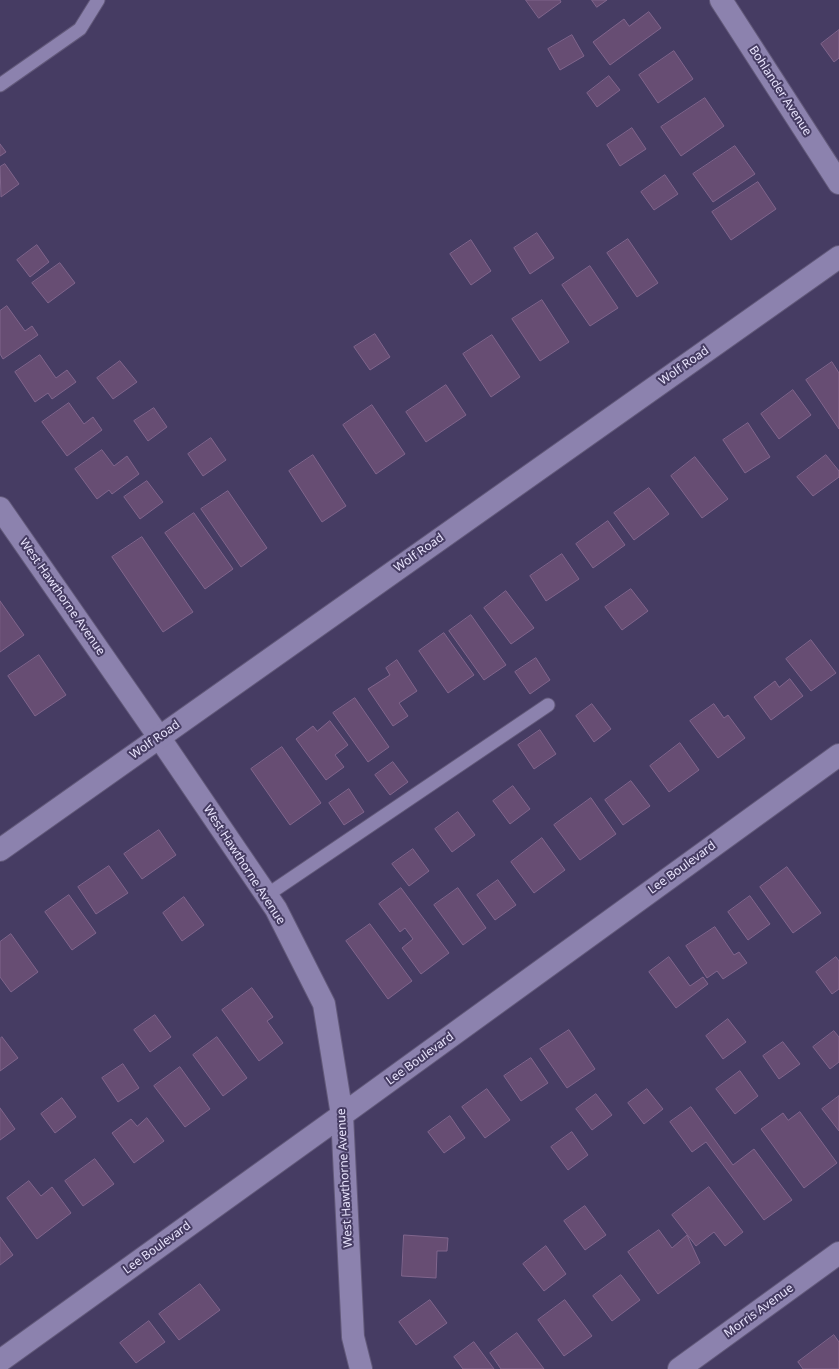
<!DOCTYPE html>
<style>
body{margin:0}
canvas{display:block;background:#463c63}
</style>
<canvas width="839" height="1369"></canvas>
<script>
const g = document.querySelector('canvas').getContext('2d');
g.lineJoin = 'round';
function paint(path, color) { g.fillStyle = color; g.fill(path, 'evenodd'); }
function trace(path, color, width, dash) { g.strokeStyle = color; g.lineWidth = width; g.lineCap = dash ? 'butt' : 'round'; g.setLineDash(dash || []); g.stroke(path); }
function write(font, color, halo, rows, align = 'center') {
  g.font = font + ' "Noto Sans",sans-serif'; g.lineWidth = 4; g.setLineDash([]); g.textBaseline = 'middle'; g.strokeStyle = halo; g.fillStyle = color; for (const [text, x, y, turn = 0] of rows) {
    g.save(); g.translate(x, y); g.rotate((+turn || 0) * Math.PI / 180); g.textAlign = isNaN(turn) ? turn : align; if (halo) g.strokeText(text, 0, 0); g.fillText(text, 0, 0); g.restore();
  }
}
const building = new Path2D(`
 M526 0H560L561 2 539 18Z
 M592 0H607L597 7Z
 M649 12 661 28 610 65 593 42 624 19 629 26Z
 M839 30V58L834 62 821 44Z
 M572 35 584 56 560 70 548 49Z
 M674 51 693 79 658 103 639 75Z
 M609 76 620 90 597 107 587 93Z
 M705 98 724 126 681 156 661 127Z
 M632 128 646 149 620 166 607 145Z
 M0 144 6 152 0 156Z
 M735 146 755 174 713 202 693 174Z
 M5 164 19 184 1 197 0 167Z
 M665 175 678 194 654 210 641 192Z
 M758 182 776 209 731 240 712 212Z
 M537 233 554 258 530 274 514 248Z
 M628 239 658 283 637 297 607 253Z
 M471 240 491 271 471 285 450 254Z
 M37 245 49 262 30 277 17 260Z
 M60 263 75 283 48 303 32 283Z
 M590 266 618 308 590 326 562 285Z
 M542 300 569 342 540 361 512 319Z
 M7 306 25 331 32 326 38 335 3 359 0 354V311Z
 M375 334 390 357 370 370 354 347Z
 M492 335 520 377 491 397 463 354Z
 M40 355 56 378 67 370 76 382 52 399 48 393 35 402 15 372Z
 M120 361 137 382 113 399 97 378Z
 M832 362 839 373V429L806 380Z
 M446 385 466 415 426 442 406 412Z
 M793 390 811 415 779 439 761 414Z
 M69 403 84 424 93 417 102 430 67 456 42 422Z
 M372 405 405 454 376 474 343 425Z
 M154 408 167 427 148 441 134 421Z
 M748 423 770 457 745 473 723 440Z
 M211 438 226 460 203 476 188 454Z
 M102 450 114 466 127 456 139 474 112 494 109 490 97 499 75 469Z
 M313 455 346 506 322 522 289 471Z
 M826 455 839 471V477L813 496 797 477Z
 M695 457 728 499 702 518 671 476Z
 M147 481 163 502 140 519 124 497Z
 M649 488 669 514 634 540 614 513Z
 M228 491 267 548 241 567 201 509Z
 M194 513 233 569 205 589 165 533Z
 M608 521 625 545 593 568 576 544Z
 M142 537 193 612 163 632 112 557Z
 M562 554 579 579 546 601 530 576Z
 M631 589 648 611 622 630 605 607Z
 M506 591 534 628 511 644 484 608Z
 M0 601 24 635 0 652Z
 M471 615 506 665 484 680 449 631Z
 M444 633 474 675 448 693 419 651Z
 M811 640 836 673 811 691 786 659Z
 M39 655 66 695 35 716 8 676Z
 M536 658 550 680 530 694 515 672Z
 M397 660 417 691 399 703 408 716 393 726 368 689 390 675 386 668Z
 M790 679 803 696 771 720 754 697 775 681 779 687Z
 M355 698 389 747 368 762 333 713Z
 M592 704 611 729 594 742 576 716Z
 M714 704 724 718 728 715 745 738 718 758 690 721Z
 M330 721 348 745 335 755 344 767 326 780 296 739 313 726 317 731Z
 M540 730 556 754 534 769 518 745Z
 M680 743 699 770 669 792 650 766Z
 M282 747 321 803 290 825 251 769Z
 M393 762 408 782 390 795 375 775Z
 M631 781 650 806 623 825 605 800Z
 M513 786 530 809 510 824 493 801Z
 M349 789 364 812 344 825 329 803Z
 M591 798 616 834 580 860 554 825Z
 M458 812 475 835 452 852 435 829Z
 M159 830 176 855 142 879 124 854Z
 M542 838 565 870 534 893 511 862Z
 M413 849 429 871 409 886 392 864Z
 M109 866 128 893 96 914 78 887Z
 M787 867 821 913 793 933 760 887Z
 M498 880 516 905 495 920 477 895Z
 M401 888 449 953 421 974 402 948 413 939 405 928 400 932 379 904Z
 M458 888 486 928 463 945 434 905Z
 M69 895 96 933 72 950 45 912Z
 M750 896 770 924 748 940 728 912Z
 M184 897 204 925 182 941 163 913Z
 M370 924 412 981 388 999 346 941Z
 M715 927 734 955 739 952 747 963 723 979 717 971 707 978 686 946Z
 M11 934 38 972 11 992 0 977V942Z
 M669 957 690 986 703 977 708 984 676 1008 649 972Z
 M836 957 839 961V989L832 994 816 972Z
 M252 988 273 1017 267 1021 283 1043 259 1061 222 1010Z
 M155 1015 171 1037 150 1052 134 1030Z
 M728 1019 746 1042 723 1059 706 1036Z
 M569 1030 595 1069 567 1088 540 1049Z
 M834 1031 839 1037V1062L830 1069 813 1047Z
 M2 1037 18 1058 0 1071V1039Z
 M217 1037 247 1078 223 1096 193 1055Z
 M783 1042 800 1064 779 1079 763 1056Z
 M531 1058 548 1083 521 1101 504 1076Z
 M123 1064 139 1088 118 1102 102 1078Z
 M180 1067 210 1109 185 1127 154 1086Z
 M740 1071 758 1096 735 1114 716 1089Z
 M487 1089 510 1120 485 1138 462 1107Z
 M647 1089 663 1109 644 1124 628 1103Z
 M596 1094 612 1115 592 1130 576 1109Z
 M839 1096V1131L822 1109Z
 M62 1098 76 1117 55 1133 41 1114Z
 M691 1107 733 1165 754 1149 792 1200 764 1220 706 1142 692 1152 670 1122Z
 M0 1108 15 1129 0 1140Z
 M800 1112 837 1163 804 1188 761 1129 783 1113 788 1120Z
 M450 1116 465 1138 444 1153 428 1132Z
 M147 1118 164 1141 134 1163 112 1133 131 1119 137 1126Z
 M572 1132 588 1155 568 1170 551 1147Z
 M95 1159 114 1184 83 1206 65 1181Z
 M29 1181 41 1196 52 1187 71 1213 37 1239 7 1198Z
 M709 1187 743 1232 725 1246 714 1232 696 1246 672 1215Z
 M585 1206 606 1235 585 1250 564 1221Z
 M659 1230 672 1248 687 1235 700 1263 658 1294 628 1252Z
 M404 1235 448 1238 447 1251H437L436 1278 402 1276Z
 M0 1237 13 1255 0 1265Z
 M546 1246 566 1274 544 1291 523 1264Z
 M621 1275 640 1300 612 1321 593 1296Z
 M200 1284 220 1310 179 1340 159 1314Z
 M430 1300 447 1323 416 1345 399 1322Z
 M565 1300 592 1336 564 1356 538 1320Z
 M149 1321 165 1342 136 1363 120 1343Z
 M517 1333 544 1369H501L490 1353Z
 M834 1335 839 1342V1369H803L798 1362Z
 M474 1342 494 1369H463L454 1357Z`);
const service = new Path2D(`
 M0 85 80 29 98 0
 M267 895 548 705`);
const minor = new Path2D(`
 M721 0 839 183
 M0 508 159 737 276 909 324 1004 342 1115 353 1337 361 1369
 M0 1361 342 1115 839 755
 M679 1369 839 1253`);
const secondary = new Path2D(`
 M0 850 839 257`);
const streetNames = [
 ["Bohlander Avenue",780,91,57],
 ["Wolf Road",684,366,-35],
 ["Wolf Road",419,553,-35],
 ["West Hawthorne Avenue",62,597,55],
 ["Wolf Road",155,740,-35],
 ["West Hawthorne Avenue",244,865,57],
 ["Lee Boulevard",682,868,-36],
 ["Lee Boulevard",420,1059,-36],
 ["West Hawthorne Avenue",345,1178,-93],
 ["Lee Boulevard",157,1248,-36],
 ["Morris Avenue",759,1311,-36]
];
paint(building, '#674d73');
trace(building, '#80658c', 1);
trace(service, '#62597a', 15);
trace(minor, '#62597a', 24);
trace(secondary, '#62597a', 24);
trace(service, '#8c82ae', 13);
trace(minor, '#8c82ae', 22);
trace(secondary, '#8c82ae', 22);
write('12px', '#eae5fe', '#463c63', streetNames);
</script>
